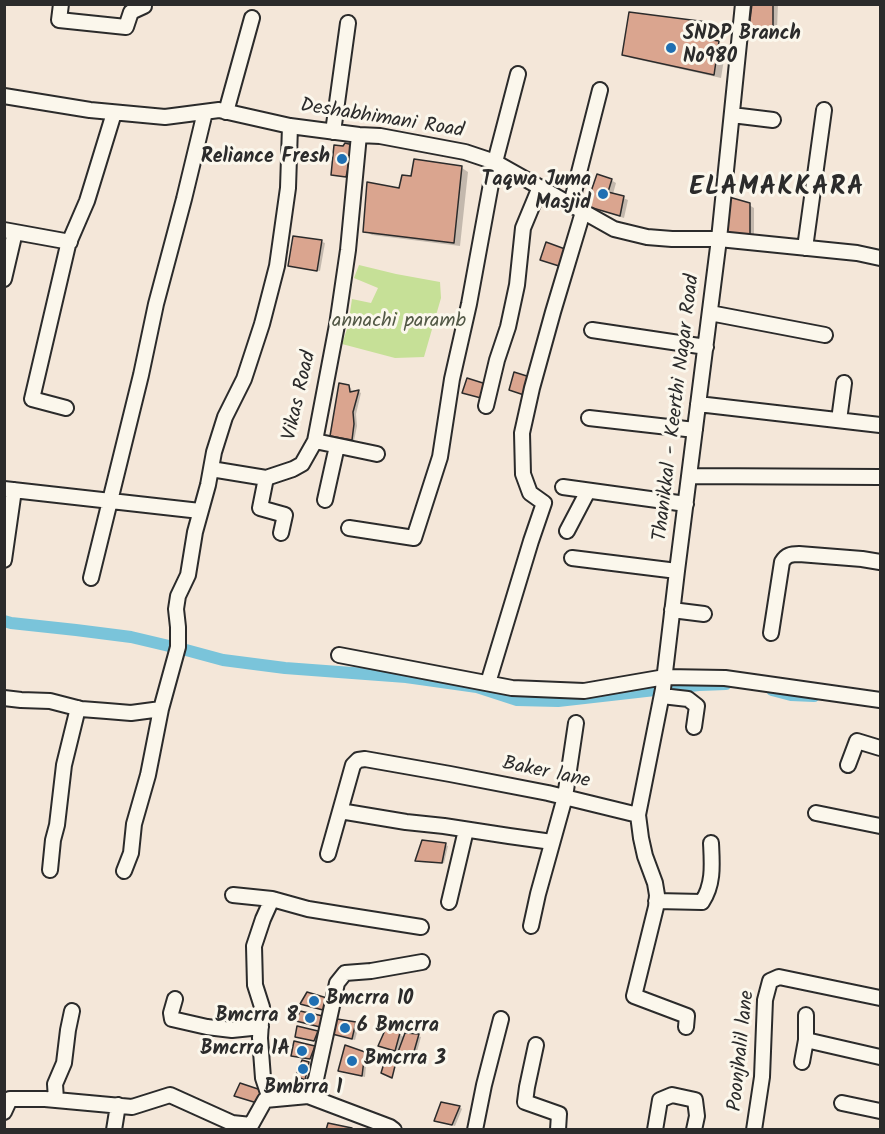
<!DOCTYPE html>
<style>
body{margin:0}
#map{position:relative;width:885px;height:1134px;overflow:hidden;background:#f4e7d9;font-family:Kalam,sans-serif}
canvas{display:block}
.frame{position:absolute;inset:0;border:6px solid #2b2b2b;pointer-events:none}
</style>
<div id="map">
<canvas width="885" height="1134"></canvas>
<div class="frame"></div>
</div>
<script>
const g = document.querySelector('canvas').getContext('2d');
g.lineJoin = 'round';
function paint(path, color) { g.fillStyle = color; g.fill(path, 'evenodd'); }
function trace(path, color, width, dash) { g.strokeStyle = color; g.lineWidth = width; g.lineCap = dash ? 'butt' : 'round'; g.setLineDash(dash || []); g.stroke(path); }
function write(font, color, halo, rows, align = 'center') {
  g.font = font + ' Kalam,sans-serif'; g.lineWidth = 6; g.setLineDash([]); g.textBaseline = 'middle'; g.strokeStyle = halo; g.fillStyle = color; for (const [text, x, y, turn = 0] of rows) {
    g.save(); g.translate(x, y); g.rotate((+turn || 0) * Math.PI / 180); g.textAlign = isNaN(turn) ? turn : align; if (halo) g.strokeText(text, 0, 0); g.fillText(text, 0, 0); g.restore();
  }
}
const green = new Path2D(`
 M359 265 396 274 440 282 441 298 424 357 395 358 342 344 348 326 352 299 371 303 378 288 354 278Z`);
const shadow = new Path2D(`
 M753 4H778L777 29H756L751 27Z
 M706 24 713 28 712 42 719 43 726 47 721 78 631 58 624 54Z
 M336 147 355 160 348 177 335 176 333 174Z
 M462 168 468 172 460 246 372 235 365 231 412 178Z
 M611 180 616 183 613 194 628 200 624 218 593 208Z
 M749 205 754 208V237L731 235Z
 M322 242 325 243 320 271 292 267 290 266Z
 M348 386 351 388 352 393 359 392 361 393 356 414 357 426 354 441 332 436Z
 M445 845 448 846 444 863 419 862 417 860Z
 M338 1020 359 1025 355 1040 337 1035Z
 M298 1028 320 1033 317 1042 300 1038Z
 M399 1034 405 1038 418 1036 421 1037 416 1055 400 1051 399 1053 380 1045Z
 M314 1048 317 1049 313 1059 295 1057Z
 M364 1053 367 1055 365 1077 339 1070Z
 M460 1107 462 1109 455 1126 436 1121Z`);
const canal = new Path2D(`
 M4 621 11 623 76 630 131 637 186 650 223 660 285 668 406 677 477 687 517 700 558 701 699 685 726 684
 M772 690 791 695 814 696`);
const building = new Path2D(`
 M752 4H773V27L749 28Z
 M629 12 707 22 706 39 719 41 714 75 622 55Z
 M345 143 353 145 352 158 350 160 346 177 331 175 334 145 343 146Z
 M414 159 462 166 454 243 363 232 367 182 399 188 402 175 411 176Z
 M597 174 612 179 608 192 624 196 620 216 586 206Z
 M729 197 750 203V235L724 234Z
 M293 236 322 240 317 271 288 266Z
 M546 242 565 249 559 266 540 260Z
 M514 372 530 377 524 395 509 390Z
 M467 378 486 384 481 398 462 393Z
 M339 383 349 385 350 392 359 390 353 412 354 424 352 440 330 436Z
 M422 840 446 843 442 863 415 861Z
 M307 992 327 998 323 1010 300 1004Z
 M300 1011 323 1016 320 1027 296 1021Z
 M337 1019 356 1022 352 1039 332 1034Z
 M297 1026 318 1031 314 1041 295 1037Z
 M386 1028 400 1033 395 1051 378 1046Z
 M405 1033 419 1034 413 1055 398 1052Z
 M294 1041 315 1046 310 1059 291 1056Z
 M345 1045 365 1052 362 1076 338 1071Z
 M302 1060 309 1062 305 1080 296 1076Z
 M385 1060 396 1062 392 1078 381 1073Z
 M240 1083 261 1090 257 1103 234 1096Z
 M441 1102 460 1106 452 1125 434 1121Z
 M328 1123 352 1128V1130H326Z`);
const minor = new Path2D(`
 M61 4 59 20 126 27 131 12 144 6V4
 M4 96 90 110 165 117 219 110 290 126 359 135 380 136 465 152 495 162 614 229 647 237 672 239H719L857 253 880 258
 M226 112 252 18
 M732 115 773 120
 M333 132 348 23
 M571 204 600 90
 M4 230 70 242
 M805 248 824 110
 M4 279 15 232
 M710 313 825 335
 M592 330 706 347
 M698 404 880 425
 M486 406 497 360 508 327 517 285 523 228 540 187
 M66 408 32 399 68 245 87 201 114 113
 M589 418 695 430
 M839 420 844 383
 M315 441 377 454
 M211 469 266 478 293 469 302 464 315 441 337 325 348 250 359 135
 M689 476 880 477
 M266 478 260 508 285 515 281 533
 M563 487 686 504
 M4 489 200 511
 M325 500 337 446
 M349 528 414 538 440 457 452 379 469 304 495 162 518 74
 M567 531 588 491
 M572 558 677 571
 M4 560 14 490
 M91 578 141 375 156 304 184 199 205 112
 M672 610 704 614
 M771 633 782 562C786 555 791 554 799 554L862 559 880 562
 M339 655 512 688 584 691 665 677 725 678 880 700
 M488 683 531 541 544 503 530 493 523 474 522 433 532 388 553 312 583 212
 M662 696 688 699 697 706 694 727
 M4 698 21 700 50 701 81 709 107 711 131 713 161 709 148 775 134 824 131 853 124 871
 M161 709 178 647V627L176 609 178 596 188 575 195 532 208 485 214 452 225 417 244 379 262 324 277 266 288 188 290 126
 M848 765 857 741 880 748
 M340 811 406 822 444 826 509 836 552 842
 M816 813 880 826
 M328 854 353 765 358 760 365 759 450 774 548 793 638 815
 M50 870 53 840 57 825 64 765 78 708
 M233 895 272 899 308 909 345 915 421 927
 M656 901 702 902C714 884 712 864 711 843
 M449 902 466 830
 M531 926 538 894 565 797 576 723
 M175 999 171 1013 172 1019 207 1027 232 1030 261 1027
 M686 1027 687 1016 634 996 656 907 657 895 655 883 645 856 641 838 638 815 663 689 677 571 719 239 743 4
 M806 1040 880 1057
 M536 1045 527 1087 525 1102 559 1114 558 1130
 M802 1062 806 1040V1015
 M308 1096 316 1079 337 983 345 973 371 971 422 962
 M270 1099 263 1078 260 1038 262 1007 255 985 254 946 263 919 272 899
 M56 1100 55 1084 64 1063 68 1030 72 1011
 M842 1103 880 1111
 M4 1112 10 1099H45L132 1107 170 1095 232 1123 251 1125 265 1100 308 1096 390 1127 394 1130
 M114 1130 118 1105
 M475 1130 484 1085 501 1019
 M655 1130 660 1100 672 1095 695 1100 697 1116 694 1130
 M754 1130 762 1077 765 1000 770 981 779 977 880 998`);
const markers = [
 [671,48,6,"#1f6fb2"],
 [342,159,6,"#1f6fb2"],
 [603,194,6,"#1f6fb2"],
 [314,1001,6,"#1f6fb2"],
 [310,1018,6,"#1f6fb2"],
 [345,1028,6,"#1f6fb2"],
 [302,1051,6,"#1f6fb2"],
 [352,1061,6,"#1f6fb2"],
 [303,1069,6,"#1f6fb2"]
];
const poiNames = [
 ["SNDP Branch",683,36],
 ["No980",683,59],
 ["Reliance Fresh",330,159,"right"],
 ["Taqwa Juma",591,182,"right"],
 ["Masjid",591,205,"right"],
 ["Bmcrra 10",326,1001],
 ["Bmcrra 8",298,1018,"right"],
 ["6 Bmcrra",357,1028],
 ["Bmcrra 1A",290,1051,"right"],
 ["Bmcrra 3",364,1061],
 ["Bmbrra 1",303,1090,"center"]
];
const streetNames = [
 ["Deshabhimani Road",382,120,9],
 ["Vikas Road",301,396,-77],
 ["Thanikkal - Keerthi Nagar Road",678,408,-83],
 ["Baker lane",546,774,12],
 ["Poonjhalil lane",743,1051,-84]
];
const parkNames = [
 ["annachi paramb",399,323]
];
const districtNames = [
 ["ELAMAKKARA",777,190]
];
paint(green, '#c6e097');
paint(shadow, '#0003');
trace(canal, '#7ac4da', 12);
paint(building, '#daa58f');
trace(building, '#2b2b2b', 1.5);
trace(minor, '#2b2b2b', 18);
trace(minor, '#fbf7ec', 14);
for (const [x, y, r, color] of markers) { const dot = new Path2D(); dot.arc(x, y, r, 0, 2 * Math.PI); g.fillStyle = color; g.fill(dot); trace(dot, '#fbf7ec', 2); }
write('bold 20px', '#2b2b2b', '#fbf7ec', poiNames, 'left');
write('20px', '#2b2b2b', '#fbf7ec', streetNames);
write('20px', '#525846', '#fbf7ec', parkNames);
g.letterSpacing = '1.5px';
write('bold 26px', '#2b2b2b', '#fbf7ec', districtNames);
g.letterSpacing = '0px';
</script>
